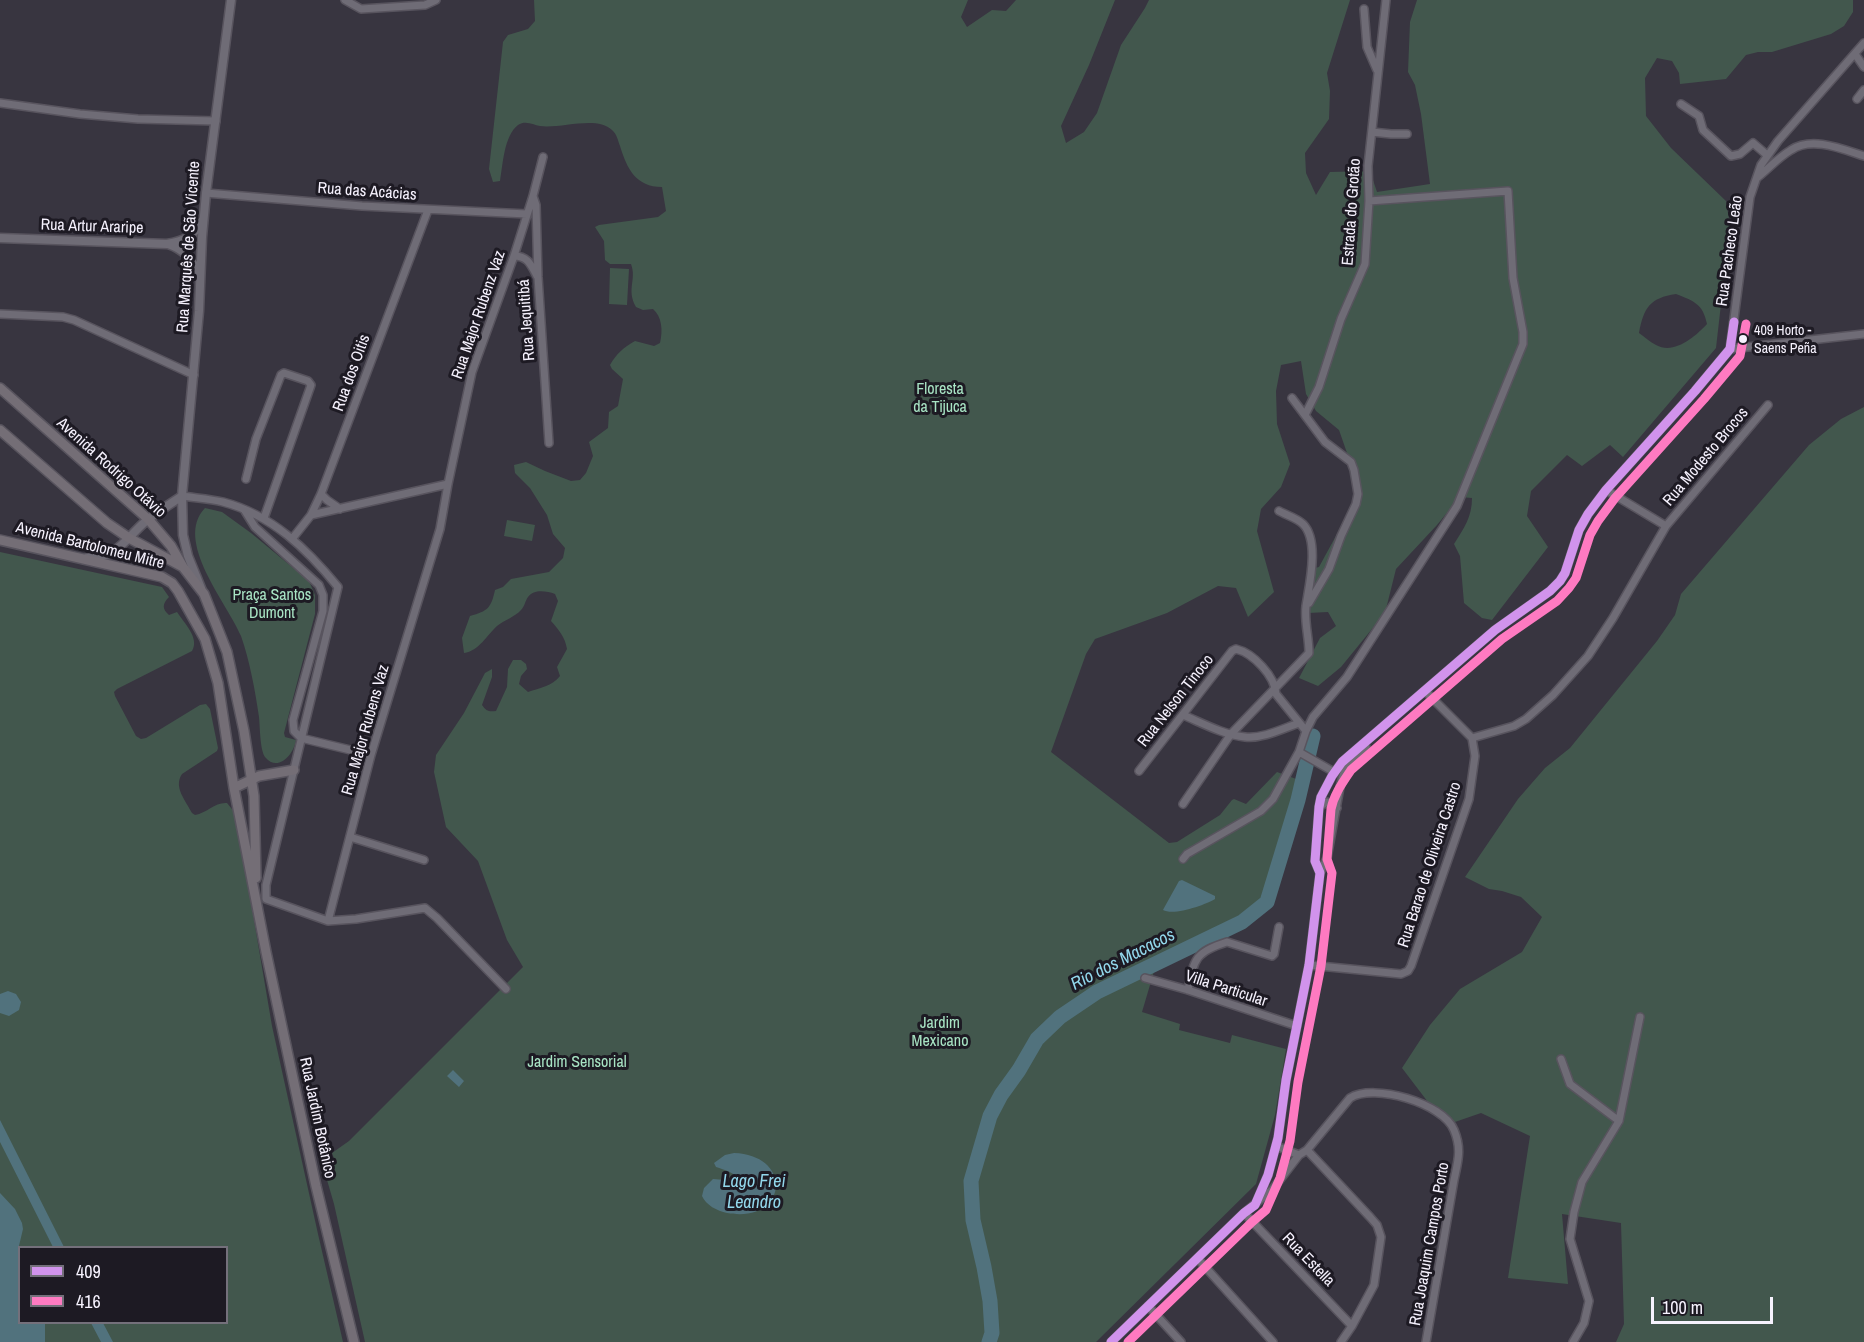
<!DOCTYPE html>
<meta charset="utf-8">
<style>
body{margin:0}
#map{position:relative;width:1864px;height:1342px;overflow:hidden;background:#383540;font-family:"Archivo Narrow",sans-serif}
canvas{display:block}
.legend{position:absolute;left:18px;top:1246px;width:210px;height:78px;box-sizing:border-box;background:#1d1a23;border:2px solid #74707b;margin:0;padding:8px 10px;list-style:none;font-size:18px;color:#f6f2fe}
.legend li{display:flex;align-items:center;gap:12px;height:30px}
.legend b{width:30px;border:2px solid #74707b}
.scale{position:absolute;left:1651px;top:1297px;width:122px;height:27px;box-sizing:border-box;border:3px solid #f6f2fe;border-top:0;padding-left:8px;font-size:18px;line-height:21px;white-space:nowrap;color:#f6f2fe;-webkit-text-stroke:4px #1d1a23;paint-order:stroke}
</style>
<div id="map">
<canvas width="1864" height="1342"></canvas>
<ul class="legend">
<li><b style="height:8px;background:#d193ec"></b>409</li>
<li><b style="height:8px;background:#fe7ac1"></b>416</li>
</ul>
<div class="scale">100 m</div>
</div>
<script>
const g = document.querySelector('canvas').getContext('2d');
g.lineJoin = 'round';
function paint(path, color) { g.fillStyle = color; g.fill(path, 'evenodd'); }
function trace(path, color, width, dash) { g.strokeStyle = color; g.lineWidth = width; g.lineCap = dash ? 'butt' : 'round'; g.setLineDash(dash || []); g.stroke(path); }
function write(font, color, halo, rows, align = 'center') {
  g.font = font + ' "Archivo Narrow",sans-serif'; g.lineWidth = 6; g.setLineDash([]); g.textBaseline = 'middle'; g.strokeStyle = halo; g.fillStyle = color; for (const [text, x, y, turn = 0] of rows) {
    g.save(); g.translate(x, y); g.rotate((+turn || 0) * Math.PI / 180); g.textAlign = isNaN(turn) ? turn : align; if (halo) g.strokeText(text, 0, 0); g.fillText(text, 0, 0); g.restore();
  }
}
const green = new Path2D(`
 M534 0H968L961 17 967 27 992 10 1006 11 1016 0H1115L1089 65 1061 126 1066 143 1084 132 1097 113 1121 45 1145 8 1149 0H1350L1327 73 1330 91 1329 119 1305 153 1306 173 1316 195 1330 172 1370 171 1377 192 1430 184 1421 114 1415 85 1408 72 1410 22 1417 0H1853V12L1844 26 1831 34 1772 52H1758L1746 55 1726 79 1680 84 1679 73 1672 61 1657 58 1645 78 1646 116 1671 148 1726 201 1730 225 1716 348 1623 457 1610 445 1582 466 1567 455 1531 491 1527 516 1548 547 1492 620 1482 618 1464 603 1460 556 1454 544C1464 528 1472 517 1472 498L1460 497 1437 525 1396 569 1385 613 1341 667 1318 686 1299 678 1320 638 1336 626 1328 612 1308 613 1307 570 1319 567 1356 499 1354 473 1339 430 1316 411 1306 394 1301 361 1281 365 1276 391 1277 424 1290 464 1281 487 1261 509 1257 531 1274 592 1248 617 1236 588 1218 586 1167 613 1095 639 1086 654 1051 752 1169 843 1177 842 1220 815 1232 800 1234 799 1246 804 1277 772 1299 780 1284 841 1265 902 1158 958 1142 1012 1180 1024 1179 1030 1230 1043 1232 1035 1286 1049 1275 1115 1256 1184 1096 1342H365L334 1204 325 1173 332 1162 335 1161 332 1153 349 1141 523 967 507 940 478 861 446 827 434 772 436 755 464 713 485 673 492 669V677L482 705C486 711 489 712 496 711L507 687 508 669 513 660H521L526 664 527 669 521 676 519 684 528 692C540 688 552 686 560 676L557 667 567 649C565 637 559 630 551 621L558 601 555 594C546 591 534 589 528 597 525 601 525 606 521 610 515 617 504 620 497 626 487 635 479 651 464 653L462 638 470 616C488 611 491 608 495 590L503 587 511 579 549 572 563 558 565 548 553 534 547 515 530 488 515 473 514 465 526 462 545 471 571 481 580 480 586 473 593 456 589 442 608 428 609 412 618 406 623 379 612 369 610 365C617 353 623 348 635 341L654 346 660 343C663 330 662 317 653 309L643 310 636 307C626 289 637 280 631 264H610L605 260 604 241 595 227 599 225 658 217 666 211 662 187C636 187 627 169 620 146 618 141 617 134 612 130 597 115 560 129 540 126 533 125 526 120 518 125 504 136 503 164 500 181L493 182 489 169 503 42 508 35 528 29 535 21ZM1676 294C1694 301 1703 304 1707 324 1695 337 1674 355 1656 345 1650 342 1645 337 1639 333 1644 307 1650 298 1676 294Z
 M610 268 629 269 627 305 609 304Z
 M1864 407V1342H1616L1624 1324 1621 1223 1562 1214 1568 1284 1508 1278 1530 1136 1481 1113 1452 1123 1434 1110 1402 1068 1430 1025 1460 989 1522 952 1542 917 1521 897 1502 891 1489 889 1465 877 1518 799 1545 768 1570 748 1657 641 1675 615 1681 594 1809 445 1841 419Z
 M205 508 222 512 251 533 309 581 315 595V614L284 733 285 737 296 740C294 754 278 773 265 757 260 750 260 727 259 717 255 690 250 662 241 636 228 604 173 541 205 508Z
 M507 520 535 525 532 541 504 536Z
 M0 552 162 587 169 597C162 604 162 609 169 615L177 612C184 623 200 638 192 651L117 689 114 692 115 696 136 736 141 739 146 738 200 705 206 704 210 709 218 748 217 751 182 774C173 787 186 801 192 813L195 815C207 813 215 802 227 803L236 814 272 1026 318 1234 343 1342H0ZM20 1248H226V1322H20Z`);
const water = new Path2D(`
 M1182 880 1215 896V899C1205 905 1174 916 1163 910L1164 908 1179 881Z
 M8 991 16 994 21 1002 19 1010 9 1016 0 1013V994Z
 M453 1070 464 1081 459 1087 447 1076Z
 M0 1120 64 1247H53L0 1142Z
 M734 1153C794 1155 788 1224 727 1213 717 1211 706 1205 702 1196L704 1188 713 1179 725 1180 732 1187 737 1184 739 1179C733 1172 725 1170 716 1167L714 1163 725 1155Z
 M0 1193 15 1209 22 1223 23 1229 18 1250 20 1322 45 1323V1342H0Z
 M91 1323H103L113 1342H101Z`);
const river = new Path2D(`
 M989 1342 992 1333 990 1301 984 1267 973 1220 971 1181 990 1116 1001 1095 1019 1070 1037 1039 1060 1017 1097 992 1242 922 1267 902 1298 800 1313 736`);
const minor = new Path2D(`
 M345 0 361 9 425 5 436 0
 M1364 9 1367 47 1377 70
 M1855 54 1864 67
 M1857 99 1864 90
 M0 103 80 114 138 119 216 121
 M1681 104 1699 116 1703 130 1731 156 1740 154 1753 143 1767 155
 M1372 132 1391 134H1407
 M1758 177C1769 168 1779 157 1791 150 1812 136 1842 149 1864 156
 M206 193 362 206 527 214
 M533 196 536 205 538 277 549 443
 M514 256C528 256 531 265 537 276
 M0 314 63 317 74 320 194 375
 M1730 349 1864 334
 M1292 398 1325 442 1351 462 1354 470 1358 494 1356 504 1341 536 1329 569 1309 603
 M1305 415 1319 387 1341 319 1365 264 1369 201 1368 166 1386 0
 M246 479 256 439 281 375 284 373 308 381 311 385 310 388 264 518
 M1606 490 1666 526
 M321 494 327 500 340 509
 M182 496C195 498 210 499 223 502 272 515 307 549 338 587L266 885V899L328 921 371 755 440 529 448 484 472 372 514 256 533 196 543 157
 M245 511 255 527 319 585 323 595V611L293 720 294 731 301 738 371 755
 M311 515 448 484
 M292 539 311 515 321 494 428 210
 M1425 691 1472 738
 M1183 715C1202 723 1224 735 1245 737 1262 739 1282 729 1299 723
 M1306 731 1313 717 1347 677 1457 506 1523 344V332L1513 278 1508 191 1369 201
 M1472 738 1514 726 1526 719 1553 695 1588 656 1613 618 1666 526 1768 405
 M1299 752 1334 772
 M1139 771 1232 651 1236 649C1253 653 1275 676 1276 694L1306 731 1299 752 1273 799 1261 811 1187 854 1183 859
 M1183 804 1231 734 1309 653C1309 637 1304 621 1306 606 1309 586 1320 541 1303 524 1297 518 1286 515 1279 511
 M1319 807 1327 802 1337 808
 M350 837 424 860
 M1320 873 1315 861 1319 807 1321 797 1332 776 1342 762 1495 630 1550 591 1560 581 1565 573 1579 530 1588 514 1606 490 1695 391 1730 349 1750 197 1761 165 1778 141 1864 43
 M328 921 356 919 425 908 437 918 506 989
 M1309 965 1401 974 1408 971 1411 966 1469 799 1475 756 1472 738
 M1145 978 1188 990 1297 1026
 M1188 990C1194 959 1195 952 1227 942L1272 956 1274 954 1279 927
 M1561 1059 1570 1084 1619 1121
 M1276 1146 1299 1155
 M1307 1150 1370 1217 1377 1225 1381 1237 1374 1285 1352 1326 1341 1342
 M1256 1203 1268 1175 1278 1138 1286 1080 1309 965 1320 873 1327 858 1340 787 1344 772 1354 758 1366 747
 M1244 1213 1352 1326
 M1198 1259 1273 1342
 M1148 1306 1181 1342
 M1111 1342 1244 1213 1272 1190 1299 1155 1307 1150 1350 1098C1374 1083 1443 1103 1454 1130 1462 1149 1458 1161 1454 1180L1426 1342
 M1573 1342 1584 1323 1589 1301 1570 1239 1574 1212 1582 1182 1619 1121 1640 1017`);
const tertiary = new Path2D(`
 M0 238 167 244C183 241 194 237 202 221
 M168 244C183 249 193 259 198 274
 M87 558C118 558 125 539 146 521 157 512 170 504 182 496
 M201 588 188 556 183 535 182 496 199 311 202 237 206 193 231 0`);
const secondary = new Path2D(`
 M0 388 148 519 171 546 183 567 204 594 227 652 244 731 254 796 256 878
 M0 430 107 523 129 538 183 567
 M0 540 162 577 172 583 178 591 205 639 218 683 234 788 266 952 316 1186 354 1342
 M234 788 259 776 294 770`);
const bus1 = new Path2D(`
 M1111 1342 1244 1213 1255 1205 1268 1175 1278 1138 1286 1080 1309 965 1320 873 1315 861 1319 807 1321 797 1332 776 1342 762 1495 630 1550 591 1560 581 1565 573 1579 530 1588 514 1606 490 1695 391 1730 349 1734 322`);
const bus2 = new Path2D(`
 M1128 1342 1252 1222 1266 1210 1280 1178 1290 1141 1298 1082 1321 966 1332 873 1327 859 1331 809C1334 794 1343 782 1351 770L1502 639 1557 601 1569 588 1576 578 1590 535 1598 521 1615 498 1704 399 1740 356 1746 324`);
const markers = [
 [1743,339,5,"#f6f2fe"]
];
const busNames = [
 ["409 Horto -",1754,331],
 ["Saens Peña",1754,349]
];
const streetNames = [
 ["Rua das Acácias",367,192,4],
 ["Estrada do Grotão",1352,212,-86],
 ["Rua Artur Araripe",92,227,2],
 ["Rua Marquês de São Vicente",189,247,-86],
 ["Rua Pacheco Leão",1730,251,-82],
 ["Rua Major Rubenz Vaz",479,315,-71],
 ["Rua Jequitibá",527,320,-94],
 ["Rua dos Oitis",352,373,-70],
 ["Rua Modesto Brocos",1706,457,-50],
 ["Avenida Rodrigo Otávio",111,468,42],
 ["Avenida Bartolomeu Mitre",90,546,14],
 ["Rua Nelson Tinoco",1176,701,-52],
 ["Rua Major Rubens Vaz",366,730,-74],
 ["Rua Barao de Oliveira Castro",1430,865,-72],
 ["Villa Particular",1226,989,18],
 ["Rua Jardim Botânico",317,1118,78],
 ["Rua Joaquim Campos Porto",1430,1244,-80],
 ["Rua Estella",1308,1260,46]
];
const parkNames = [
 ["Floresta",940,390],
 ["da Tijuca",940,408],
 ["Praça Santos",272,596],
 ["Dumont",272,614],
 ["Jardim",940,1024],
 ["Mexicano",940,1042],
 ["Jardim Sensorial",577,1063]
];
const waterNames = [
 ["Rio dos Macacos",1123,960,-27],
 ["Lago Frei",754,1182],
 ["Leandro",754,1203]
];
paint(green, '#42574d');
paint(water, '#51727d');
trace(river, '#51727d', 15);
trace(minor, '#58545e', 10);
trace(tertiary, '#58545e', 11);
trace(secondary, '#58545e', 12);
trace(minor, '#6f6c76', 7);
trace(tertiary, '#6f6c76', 8);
trace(secondary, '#746e76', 9);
trace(bus1, '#d193ec', 9);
trace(bus2, '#fe7ac1', 9);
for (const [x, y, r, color] of markers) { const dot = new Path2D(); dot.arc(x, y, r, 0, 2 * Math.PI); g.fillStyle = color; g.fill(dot); trace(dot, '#1d1a23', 2); }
write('14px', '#f6f2fe', '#1d1a23', busNames, 'left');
write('16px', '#f6f2fe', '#1d1a23', streetNames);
write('16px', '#a8e4c4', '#1d1a23', parkNames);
write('italic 18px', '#92d7eb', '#1d1a23', waterNames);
</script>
